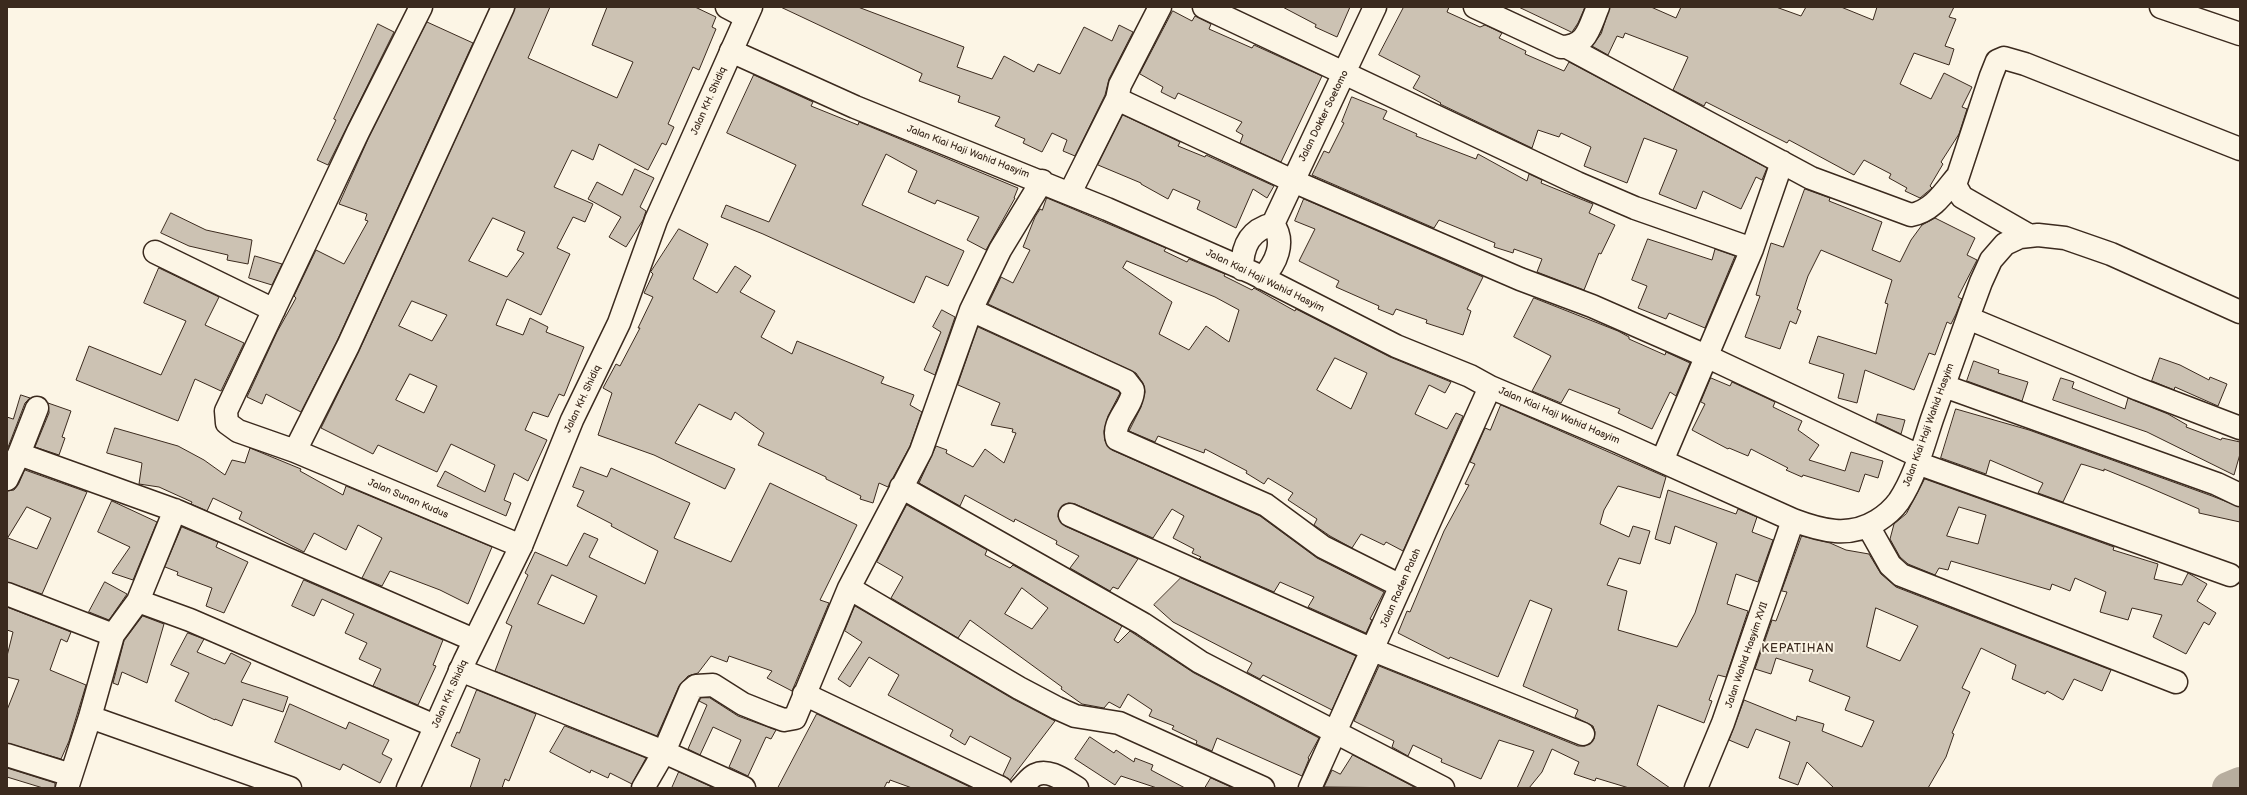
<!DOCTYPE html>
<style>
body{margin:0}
#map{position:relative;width:2247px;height:795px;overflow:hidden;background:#fcf5e5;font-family:"Balsamiq Sans",sans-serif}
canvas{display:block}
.frame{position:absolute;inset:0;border:8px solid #3b2a1e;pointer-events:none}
</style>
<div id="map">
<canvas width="2247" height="795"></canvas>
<div class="frame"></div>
</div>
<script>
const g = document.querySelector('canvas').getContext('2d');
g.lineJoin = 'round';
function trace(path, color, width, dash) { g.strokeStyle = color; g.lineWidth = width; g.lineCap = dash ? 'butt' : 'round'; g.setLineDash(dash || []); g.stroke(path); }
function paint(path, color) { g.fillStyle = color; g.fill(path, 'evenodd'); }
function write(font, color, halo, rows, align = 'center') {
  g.font = font + ' "Balsamiq Sans",sans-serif'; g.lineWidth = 4; g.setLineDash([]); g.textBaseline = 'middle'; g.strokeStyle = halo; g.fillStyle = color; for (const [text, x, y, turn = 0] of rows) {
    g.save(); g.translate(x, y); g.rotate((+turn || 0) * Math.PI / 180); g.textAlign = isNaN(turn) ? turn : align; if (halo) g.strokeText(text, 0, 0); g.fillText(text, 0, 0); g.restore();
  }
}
const river = new Path2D(`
 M2228 788 2240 783`);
const building = new Path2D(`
 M516 7H550L528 58 617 98 633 62 592 45 607 7H695L716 17 712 27 716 29 699 70 693 67 668 124 674 127 666 145 662 143 648 170 599 144 593 160 572 150 554 187 593 204 585 222 573 217 557 248 570 254 541 315 507 299 496 325 523 335 530 318 548 327 546 332 584 347 564 396 559 394 548 417 533 412 525 430 547 440 528 481 514 473 504 500 511 503 506 516 437 486 445 471 485 492 495 465 451 444 437 472 378 445 373 454 321 428 359 351ZM493 218 525 232 517 250 524 253 507 277 469 261ZM412 301 447 315 432 341 399 326ZM410 374 437 386 424 413 396 400Z
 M781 7H858L964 47 957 67 992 79 1004 56 1034 72 1038 64 1060 74 1084 27 1112 41 1119 25 1133 32 1109 79 1105 95 1075 156 1063 151 1067 140 1052 133 1042 152 1023 143 1025 139 995 126 1000 117 958 102 960 96 919 81 922 74Z
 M1283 7H1350L1337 37 1315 27 1316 25Z
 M1404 7H1449L1447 12 1480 27 1485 25 1502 33 1499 38 1526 51 1525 54 1564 71 1569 62 1767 168 1762 180 1756 177 1741 209 1703 191 1696 209 1659 194 1677 150 1644 138 1627 183 1584 166 1591 147 1561 133 1559 137 1538 130 1532 148 1440 104 1441 103 1413 88 1420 76 1379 55Z
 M1519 7H1585L1578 23 1572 32Z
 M1610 7H1651L1676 18 1681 7H1776L1801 16 1806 7H1841L1873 20 1877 7H1954L1949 17 1956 19 1945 46 1954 49 1949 65 1914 53 1900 84 1931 99 1944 73 1972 87 1962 107 1967 109 1959 134 1941 162 1943 164 1930 186 1932 188 1920 198 1905 191 1907 188 1889 178 1891 174 1864 160 1854 175 1789 140 1787 143 1706 102 1704 106 1673 90 1688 57 1625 33 1623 38 1617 36 1608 55 1592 46 1601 34Z
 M1173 11 1192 21 1195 16 1211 24 1209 29 1252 48 1254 45 1322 76 1281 162 1240 143 1243 135 1236 131 1242 122 1178 93 1175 99 1161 92 1163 87 1140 74Z
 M427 22 473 43 337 341 301 412 266 394 262 404 247 397 277 332 296 298 294 296 316 250 344 264 368 221 365 220 367 214 339 204 369 137Z
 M378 24 394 32 328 165 317 160 336 120 334 119Z
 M754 75 813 102 811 106 858 125 859 122 1018 188 1014 198H1015L986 250 967 240 979 217 937 200 935 204 908 192 917 171 886 154 862 205 964 251 948 286 926 276 914 303 763 234 721 217 726 205 769 222 796 165 727 133Z
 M1352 97 1387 111 1383 119 1417 134 1416 136 1476 159 1478 154 1527 181 1529 174 1542 180 1541 183 1593 204 1589 213 1615 225 1601 254 1599 253 1584 290 1537 272 1542 259 1514 249 1513 253 1494 247 1495 243 1439 220 1434 228 1312 175 1324 151 1329 153 1344 123 1342 122Z
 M1123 115 1180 142 1178 146 1205 157 1206 155 1274 186 1267 198 1253 189 1236 228 1197 209 1200 201 1173 189 1168 199 1141 184V183L1098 165Z
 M635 169 654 178 640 207 646 211 643 220 626 247 609 237 621 217 588 199 597 182 622 195Z
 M1805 189 1830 198 1829 201 1882 222 1872 250 1900 262 1911 240 1922 225 1935 218 1975 238 1967 255 1977 260 1958 297 1962 299 1956 314 1951 324 1947 322 1935 355 1929 353 1914 390 1865 370 1857 403 1838 398 1844 374 1809 363 1818 336 1876 354 1888 304 1885 303 1892 280 1821 250 1808 276 1797 309 1801 311 1796 324 1790 321 1780 349 1745 337 1760 296 1756 295 1771 243 1783 247Z
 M1047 198 1166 248 1164 251 1187 262 1189 259 1225 274 1224 276 1252 290 1254 288 1295 311 1296 309 1390 357 1451 382 1445 393 1429 385 1415 414 1447 429 1456 413 1463 416 1403 551 1386 542 1384 545 1361 534 1352 548 1330 536 1314 525 1317 519 1288 500 1293 493 1268 478 1264 484 1246 473 1247 471 1205 449 1204 453 1158 436 1155 442 1129 431 1141 407 1145 392 1143 383 1136 373 988 304 1001 277 1013 283 1030 250 1023 247 1035 217 1040 209 1042 210ZM1127 261 1215 297 1239 310 1229 342 1206 326 1189 350 1159 334 1172 302 1123 268ZM1335 358 1367 373 1351 409 1317 390Z
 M1304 199 1483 277 1467 309 1471 311 1463 335 1426 323 1427 320 1396 309 1393 315 1378 309 1379 306 1336 287 1339 281 1299 261 1315 229 1295 221Z
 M171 213 206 230 252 240 248 264 227 260 228 255 189 246 161 233Z
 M679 229 708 244 693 279 717 293 735 266 751 276 740 292 775 311 761 337 792 354 797 341 884 377 881 383 914 395 910 405 922 412 910 446 888 487 879 483 873 503 860 499 861 496 826 479V477L758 445 764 433 735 412 731 420 699 404 675 443 735 469 725 489 654 455 598 435 612 393 603 388 616 364 620 366 640 328H638L653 297 644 293 653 274 651 272Z
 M1648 239 1712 260 1715 249 1735 256 1705 328 1669 313 1666 319 1638 308 1647 286 1632 280Z
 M255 256 282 264 272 285 249 278Z
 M159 268 219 297 205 325 244 343 221 391 195 379 178 421 76 380 89 346 161 375 186 321 144 303Z
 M1534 298 1618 331 1629 337V339L1665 355 1666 352 1690 363 1676 396 1670 392 1652 429 1618 413 1620 409 1569 389 1561 403 1532 391 1551 356 1514 337Z
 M942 310 955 317 935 375 924 370 941 332 933 327Z
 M978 327 1118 391 1120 393 1108 416 1104 431 1105 441 1112 450 1260 516 1317 558 1384 592 1370 619 1372 620 1366 633 1308 607 1314 597 1280 582 1274 592 1199 559 1201 557 1192 553 1194 549 1173 538 1184 516 1172 509 1153 538 1075 504 1068 503 1059 510 1058 517 1065 526 1138 559 1118 589 1113 587 1110 591 1070 568 1079 556 1056 544 1057 541 1015 519 1014 522 965 495 960 506 919 483 936 446 947 450 946 453 973 467 985 449 1004 463 1016 433 1012 432 1013 429 991 425 1000 403 958 385Z
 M2160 358 2180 365 2209 380 2210 377 2227 384 2218 406 2175 387 2174 390 2152 381Z
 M1974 361 1999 370 1998 373 2028 382 2022 401 1967 381Z
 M1711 378 1730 386 1732 382 1775 402 1773 407 1802 421 1798 430 1819 445 1809 460 1845 471 1851 452 1883 461 1878 478 1865 474 1859 492 1803 475 1802 477 1786 470 1788 468 1751 449 1748 456 1729 448 1728 449 1692 430 1705 404 1701 402Z
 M2061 378 2074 382 2072 388 2125 409 2128 398 2168 414 2187 425 2186 427 2221 440 2222 438 2240 442V454L2234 475 2147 432 2053 400Z
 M21 395 30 398 25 403 7 450V417L13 419Z
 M48 403 71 411 62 437 65 438 59 455 35 447 49 413Z
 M1501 405 1666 477 1660 498 1618 486 1604 510 1600 524 1629 537 1633 526 1650 531 1640 564 1619 558 1607 585 1627 591 1618 630 1677 647 1695 613 1717 543 1675 526 1670 544 1655 539 1668 490 1736 514 1738 509 1757 517 1752 532 1773 540 1758 582 1736 574 1727 604 1748 611 1726 677 1718 675 1709 700 1712 701 1704 723 1658 705 1637 765 1670 788H1629L1596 778 1595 781 1574 774 1579 762 1552 749 1542 772 1529 788H1517L1534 751 1499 740 1481 779 1441 762 1442 759 1413 745 1408 756 1392 747 1394 741 1354 721 1379 666 1578 746H1585L1594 739 1595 732 1593 726 1575 717 1578 710 1523 686 1552 609 1530 600 1498 677 1450 657 1449 659 1398 633 1407 611 1410 612 1444 531 1469 485 1465 484 1475 464 1470 462 1485 428 1490 430Z
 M1956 409 2029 430 2212 496 2240 507V522L2199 513V509L2148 487 2104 469V471L2085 465 2081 464 2063 502 2038 493 2043 483 1990 460 1986 474 1941 458Z
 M1878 414 1905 420 1901 434 1876 422Z
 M115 428 178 446 204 460 225 475 232 460 245 463 250 448 301 469 300 471 343 495 346 486 492 547 468 604 440 590 390 571 382 586 362 578 382 538 358 525 346 550 314 533 304 552 239 519 242 512 213 498 207 511 191 504 192 502 159 487 139 484 142 463 107 453Z
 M581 467 607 477 611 468 690 503 674 538 731 562 770 483 857 525 820 600 829 603 792 691 767 678 772 671 729 656 727 662 711 656 698 673 688 676 679 686 657 736 495 671 512 626 506 623 528 575 525 573 535 552 567 566 584 533 598 539 589 557 645 584 658 551 611 526 612 524 577 506 584 491 573 487ZM552 575 597 596 584 624 538 604Z
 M25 470 87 492 42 594 7 582V491L14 490 18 485ZM27 507 51 518 37 549 8 538Z
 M1925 479 2114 547 2113 550 2158 564 2154 579 2182 585 2188 573 2207 584 2197 601 2216 613 2209 625 2204 622 2186 654 2153 637 2162 615 2132 608 2128 620 2100 612 2106 592 2075 578 2070 591 2052 584 2050 590 1951 561 1948 570 1939 568 1935 575 1908 564 1900 557 1890 539 1894 524 1906 514ZM1959 507 1986 515 1978 544 1947 536Z
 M112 501 157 522 133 580 112 573 130 547 98 532Z
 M907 505 987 550 985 555 1010 568 1013 565 1122 626 1114 640 1118 643 1130 631 1194 673 1319 738 1308 758 1309 759 1302 776 1217 738 1212 751 1196 744 1197 741 1172 729 1174 726 1149 716 1152 710 1128 694 1120 708 1109 702 1104 708 1082 704 1061 689 1062 687 970 620 958 638 891 598 903 577 877 562ZM1022 588 1048 608 1032 629 1005 614Z
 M182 527 218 542 216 547 248 562 224 613 206 606 212 588 177 575 178 572 165 567Z
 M1802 536 1830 543 1846 550 1869 554 1881 574 1896 587 2111 670 2102 691 2074 679 2063 700 2047 691 2045 694 2012 679 2016 665 1981 648 1962 688 1970 692 1952 733 1954 734 1946 757 1928 788H1834L1807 762 1798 785 1779 778 1790 742 1756 729 1748 748 1729 740 1744 700 1796 721 1797 716 1824 724 1822 731 1862 747 1874 721 1845 710 1850 697 1809 681 1813 670 1776 658 1771 674 1755 669 1772 620 1776 621 1787 592 1782 591ZM1876 608 1918 626 1900 661 1867 647Z
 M1181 578 1356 656 1332 710 1263 675 1260 679 1247 672 1252 663 1173 622 1154 605Z
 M304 580 443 640 433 665 436 666 418 705 373 686 381 669 359 659 367 643 345 633 354 614 322 599 314 616 292 606Z
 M105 582 127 594 109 620 89 612Z
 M855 606 1013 699 1055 721 1010 780 1003 775 1011 758 970 736 965 745 950 736 953 730 888 695 899 675 869 657 850 687 838 679 862 642 845 631Z
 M7 607 71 632 67 642 61 639 50 670 86 685 69 741 61 759 7 743V710L19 680 7 677V656L13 632 7 630Z
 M143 616 164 624 147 683 122 672 118 685 113 683 124 641Z
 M188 633 204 639 197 652 225 664 231 653 251 663 241 682 288 697 283 712 243 699 232 726 215 719V720L175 701 189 673 171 665Z
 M477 690 536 714 509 781 505 779 502 788H470L480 759 451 746 457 732 459 733Z
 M710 698 738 716 776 730 771 739 766 737 748 776 729 767 741 740 713 727 700 755 688 749 707 705 699 701 701 698Z
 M290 704 346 729 349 722 389 740 382 754 392 759 380 783 343 764 340 770 275 742Z
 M817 714 972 788H912L890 780 889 783 887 782 884 788H778Z
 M565 726 646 758 632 784 610 773 608 778 591 770 590 773 550 752Z
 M1090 737 1114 753 1116 750 1134 762 1135 758 1153 765 1151 770 1185 788H1157L1121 776 1115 785 1075 759Z
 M1353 755 1416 788 1324 787 1332 770 1340 774Z
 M7 768 55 783V788H43L7 777Z
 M679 772 714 788H672Z
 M1211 778 1233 788H1205Z`);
const minor = new Path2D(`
 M421 7 358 132 226 411 227 423 238 431 295 451 521 546
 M727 7 746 17
 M1160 7 1120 85 1117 99 1293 181 1520 279 1592 306 1706 356 1919 456
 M1204 7 1577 183 1635 208 1752 249
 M1475 7 1561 47C1587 47 1589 28 1598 7
 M2161 7 2240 34
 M1567 47 1811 178 1911 215C1932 211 1943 194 1955 179
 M731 51 855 107 1107 209 1253 273 1396 346 1470 376 1490 387 1615 440 1793 520C1822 531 1849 538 1877 521 1885 516 1894 508 1899 501 1915 477 1923 446 1932 419 1948 374 1964 328 1981 282L1991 260 2005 244 2020 237 2038 235 2065 238 2111 254 2240 312
 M1070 193 1117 99
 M1273 224 1375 7
 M2030 236 1962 197 1955 185 1991 76 1997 61 2004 58 2025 64 2240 149
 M155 252 274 310
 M1242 269C1242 246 1250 230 1273 224
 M1262 278C1276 264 1286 242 1273 224
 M971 310 1126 381 1133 390C1133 407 1111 422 1117 439L1266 505 1323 547 1401 586
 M1968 318 2138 389 2240 428
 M1944 386 2217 484 2240 495
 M295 451 348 346 503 7
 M19 454 177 511 474 640
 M1662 461 1752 249 1782 162
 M1917 463 2230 575
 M7 479 19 454 37 408
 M901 487 1143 624 1200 662 1443 788
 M1070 515 1373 650 1583 734
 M1868 526 1890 565 1901 575 2176 682
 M849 588 1019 688 1057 708 1075 716 1119 723 1263 788
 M7 594 113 635
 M138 601 175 510
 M460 670 664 752 744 788
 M804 694 1001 788
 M90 717 113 635 138 601 190 620 435 726
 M7 755 71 775
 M67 788 90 717 290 788
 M643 788 664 752 690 691 696 686 713 685 743 704 773 716 784 720 795 718 849 588 921 451 971 310 1000 250 1042 181
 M1021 788C1026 784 1029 778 1035 775 1049 768 1065 781 1077 788
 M1310 788 1490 387
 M1696 788 1723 723 1793 520`);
const major = new Path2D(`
 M408 788 465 660 521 546 572 420 619 323 656 220 751 7`);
const streetNames = [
 ["Jalan KH. Shidiq",709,101,-66],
 ["Jalan Dokter Soetomo",1324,116,-64],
 ["Jalan Kiai Haji Wahid Hasyim",968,152,21],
 ["Jalan Kiai Haji Wahid Hasyim",1265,281,26],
 ["Jalan KH. Shidiq",583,399,-65],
 ["Jalan Kiai Haji Wahid Hasyim",1559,416,23],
 ["Jalan Kiai Haji Wahid Hasyim",1929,425,-70],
 ["Jalan Sunan Kudus",408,499,23],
 ["Jalan Raden Patah",1401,588,-66],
 ["Jalan Wahid Hasyim XVII",1747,655,-71],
 ["Jalan KH. Shidiq",450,694,-66]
];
const quarterNames = [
 ["KEPATIHAN",1798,649]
];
trace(river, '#b7ad9e', 32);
paint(building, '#ccc2b3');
trace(building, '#3b2a1e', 1);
trace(minor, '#3b2a1e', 25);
trace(major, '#3b2a1e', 25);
trace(minor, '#fcf5e5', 22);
trace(major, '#fcf5e5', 22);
write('10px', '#3b2a1e', '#fcf5e5', streetNames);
g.letterSpacing = '1px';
write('12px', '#3b2a1e', '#fcf5e5', quarterNames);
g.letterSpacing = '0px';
</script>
